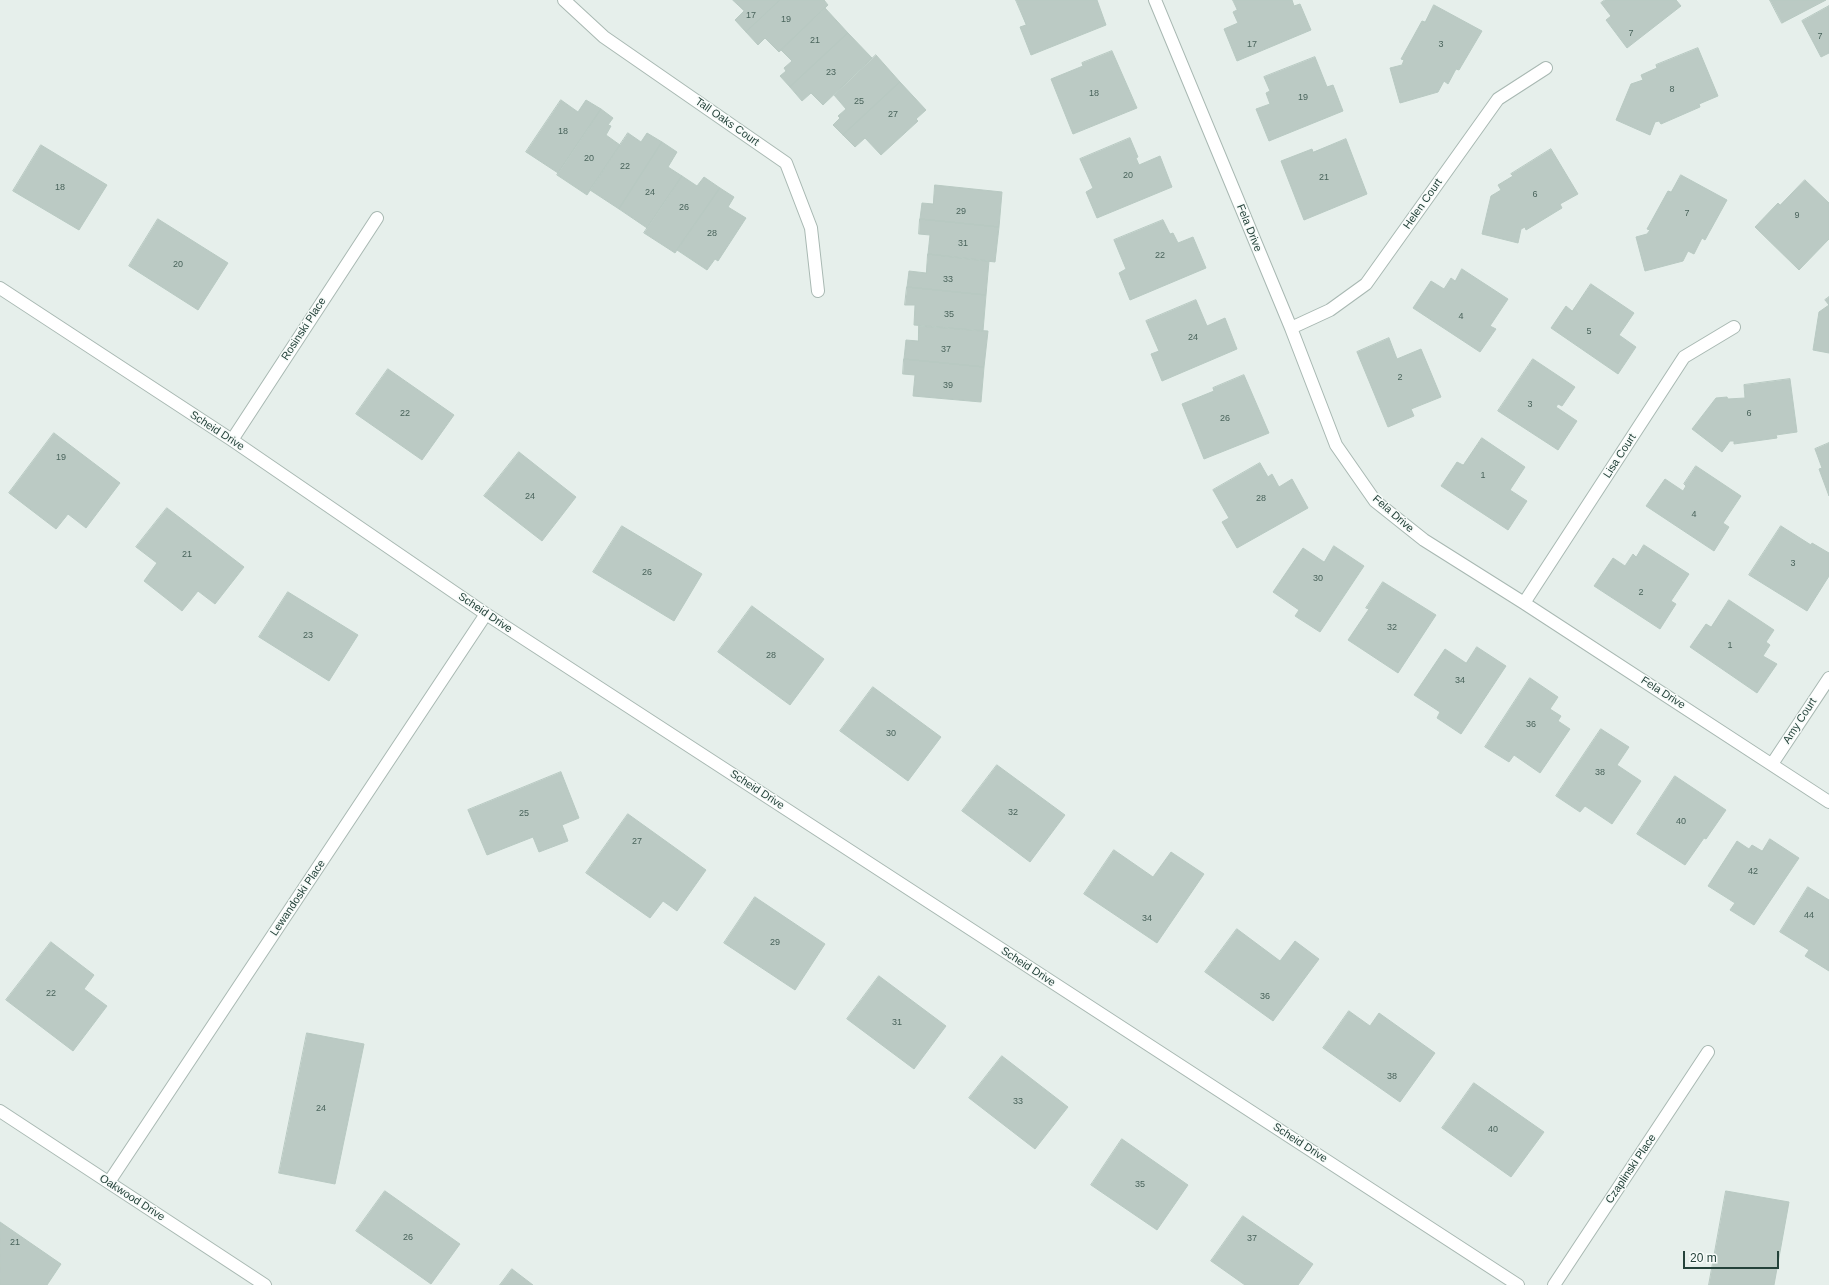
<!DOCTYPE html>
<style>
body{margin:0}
#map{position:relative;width:1829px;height:1285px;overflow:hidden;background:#e6efeb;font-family:Helvetica,sans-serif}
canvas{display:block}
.scale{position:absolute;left:1683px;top:1251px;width:96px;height:18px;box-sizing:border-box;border:2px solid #24423a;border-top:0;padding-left:5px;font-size:12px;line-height:14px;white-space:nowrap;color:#24423a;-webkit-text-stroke:3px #f7fbf9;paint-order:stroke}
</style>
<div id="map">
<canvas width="1829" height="1285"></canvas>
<div class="scale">20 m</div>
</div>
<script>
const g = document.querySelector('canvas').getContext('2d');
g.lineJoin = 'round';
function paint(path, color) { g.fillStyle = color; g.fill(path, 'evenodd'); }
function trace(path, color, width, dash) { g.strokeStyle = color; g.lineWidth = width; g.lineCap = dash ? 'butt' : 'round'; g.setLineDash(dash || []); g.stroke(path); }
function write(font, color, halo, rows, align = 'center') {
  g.font = font + ' Helvetica,sans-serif'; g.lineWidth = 3; g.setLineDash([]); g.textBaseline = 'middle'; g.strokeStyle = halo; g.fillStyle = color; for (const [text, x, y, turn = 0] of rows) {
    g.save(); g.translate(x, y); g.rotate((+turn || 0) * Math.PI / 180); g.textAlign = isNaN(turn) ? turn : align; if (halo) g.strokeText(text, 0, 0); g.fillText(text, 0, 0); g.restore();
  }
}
const building = new Path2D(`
 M733 0H780L746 32 735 20 744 11Z
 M780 0H824L828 5 779 52 765 38 758 45 746 32Z
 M1016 0H1097L1106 25 1031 55 1020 27 1026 25Z
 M1233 0H1292L1294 6 1300 4 1311 30 1237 61 1224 29 1238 23 1233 12 1237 10Z
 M1605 0H1676L1681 6 1627 48 1606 20 1611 16 1601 3Z
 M1770 0H1826L1782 23Z
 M1434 5 1482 31 1459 70 1456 69 1448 84 1444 81 1438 92 1400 103 1390 68 1402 65 1404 60 1401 59 1422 21 1425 22Z
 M1829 6V53L1821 57 1802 21Z
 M825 8 848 33 790 87 780 76 786 71 784 68 792 61 781 50Z
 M848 33 872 58 823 105 811 93 802 101 790 87Z
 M1698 48 1718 96 1699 104 1700 107 1661 124 1659 121 1655 122 1650 135 1616 120 1631 84 1643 80 1641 75 1657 68 1656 65Z
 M1112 51 1137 108 1073 134 1051 79 1083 66 1082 63Z
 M876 55 900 82 843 135 833 125 840 118 838 116 846 109 834 95Z
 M1315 57 1327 87 1333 85 1343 111 1269 141 1256 109 1270 104 1266 93 1270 91 1264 77Z
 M900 82 926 110 916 119 918 121 881 155 865 138 855 147 843 135Z
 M561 100 578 112 586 100 601 109 558 173 526 152Z
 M601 109 613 118 608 125 611 126 606 135 620 145 587 195 557 175Z
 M628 133 641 142 647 133 662 142 619 209 590 190Z
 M1130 138 1138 157 1136 158 1139 165 1160 156 1172 187 1097 218 1086 192 1093 188 1080 159Z
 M1346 139 1367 194 1304 220 1281 161 1312 149 1313 152Z
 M662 142 677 152 668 167 682 176 647 228 619 209Z
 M41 145 107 185 79 230 13 191Z
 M1551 149 1578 194 1560 204 1562 208 1526 230 1525 227 1521 229 1518 243 1482 234 1491 196 1501 190 1498 185 1513 176 1511 174Z
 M1681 175 1727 200 1705 240 1702 238 1694 254 1688 251 1683 261 1645 271 1636 237 1647 234 1650 230 1647 229 1668 191 1671 192Z
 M682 176 697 186 704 177 720 188 675 253 644 233Z
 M1805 180 1829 203V239L1799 270 1755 227 1778 203 1780 205Z
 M935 185 1002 192 999 227 920 219 922 203 933 204Z
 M720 188 734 197 728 207 746 218 718 261 715 259 707 270 677 250Z
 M158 219 228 263 198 310 129 266Z
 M920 219 999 227 995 262 928 254 930 235 919 234Z
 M1163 220 1170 234 1173 233 1178 243 1193 237 1206 268 1130 300 1119 273 1126 269 1114 240Z
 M928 254 989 261 986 295 907 287 909 271 926 273Z
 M1462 269 1508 299 1490 326 1496 329 1480 352 1413 308 1431 281 1444 289 1451 278 1455 281Z
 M1591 284 1634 313 1619 335 1636 347 1618 374 1551 328 1566 306 1572 311Z
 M907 287 986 295 983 331 914 325 915 305H905Z
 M1829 297V353L1813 350 1819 312 1829 305 1825 300Z
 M1196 300 1207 326 1225 318 1237 349 1162 381 1151 354 1159 351 1146 321Z
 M919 326 988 331 984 367 904 359 906 340 918 341Z
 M1389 338 1397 359 1421 349 1441 397 1411 409 1414 416 1388 427 1357 352Z
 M904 359 984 367 981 402 913 396 915 375 903 374Z
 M1533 359 1575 387 1562 406 1558 404 1556 407 1577 421 1558 450 1498 411Z
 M388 369 454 415 422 460 356 414Z
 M1244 375 1269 433 1204 459 1182 404 1214 391 1213 388Z
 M1790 379 1797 432 1776 435 1777 438 1734 444V441H1730L1722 452 1692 429 1716 398 1727 397 1728 399 1745 398 1744 385Z
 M54 433 120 483 86 528 68 514 56 529 9 493Z
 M1482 438 1525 467 1510 490 1527 501 1508 530 1441 486 1457 462 1463 465Z
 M1829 443V496L1819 469 1822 468 1815 449Z
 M519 452 576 497 542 541 484 496Z
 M1260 463 1268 477 1272 474 1279 487 1292 479 1308 508 1237 548 1222 522 1229 518 1213 490Z
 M1696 466 1741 496 1723 523 1729 527 1714 551 1646 506 1665 479 1683 491 1686 486 1684 484Z
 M167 508 244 567 215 604 198 591 182 611 144 581 157 563 136 547Z
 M622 526 702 574 674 621 593 572Z
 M1781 526 1811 545 1812 543 1829 553V576L1807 611 1749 575Z
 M1644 545 1689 574 1671 601 1676 604 1660 629 1594 586 1613 558 1625 566 1633 554 1636 557Z
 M1334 546 1364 566 1320 632 1295 616 1299 610 1273 592 1303 548 1324 562Z
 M1383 582 1436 615 1398 673 1348 640 1369 609 1366 608Z
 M288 592 358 635 329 681 259 637Z
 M1729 600 1774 630 1766 642 1770 645 1763 656 1777 664 1757 693 1690 647 1706 624 1711 627Z
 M752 606 824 659 790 705 718 652Z
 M1477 647 1506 666 1461 734 1437 718 1440 712 1414 695 1445 649 1466 663Z
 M1530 678 1558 697 1550 709 1561 716 1558 721 1570 729 1540 773 1514 755 1509 762 1485 747Z
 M873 687 941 737 908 781 840 731Z
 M1601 729 1629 747 1617 765 1641 781 1612 824 1585 806 1580 812 1556 796Z
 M997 765 1065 815 1030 862 962 811Z
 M561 772 579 818 562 825 568 841 539 852 533 837 487 855 468 810Z
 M1675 776 1726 810 1706 839 1704 838 1685 865 1637 834Z
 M628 814 706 870 677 911 663 901 650 918 586 873Z
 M1770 839 1799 858 1754 925 1730 910 1735 903 1708 886 1737 841 1749 849 1752 845 1762 851Z
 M1114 850 1153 877 1171 852 1204 874 1157 943 1084 894Z
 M1808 887 1829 900V971L1805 956 1809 950 1780 932Z
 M755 897 825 944 795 990 724 943Z
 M1237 929 1280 961 1295 941 1319 959 1273 1021 1205 972Z
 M51 942 94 975 84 989 107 1006 73 1051 6 1000Z
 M879 976 946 1026 914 1069 847 1019Z
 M1349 1011 1370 1026 1379 1013 1435 1053 1400 1102 1323 1048Z
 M307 1033 364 1044 335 1184 279 1173Z
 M1002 1056 1068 1107 1035 1149 969 1098Z
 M1474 1083 1544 1132 1511 1177 1442 1128Z
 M1122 1139 1188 1185 1157 1230 1091 1185Z
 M385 1191 460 1244 431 1284 356 1231Z
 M1726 1191 1789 1202 1774 1285H1709Z
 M1243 1216 1313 1264 1298 1285H1245L1211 1261Z
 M0 1222 61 1264 47 1285H0Z
 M512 1269 533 1285H500Z`);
const minor = new Path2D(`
 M564 0 604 37 786 163 811 228 818 291
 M1155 0 1291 328 1336 445 1375 501 1424 540 1524 603 1829 802
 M0 288 232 440 486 614 1518 1285
 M1291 328 1330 310 1366 284 1498 99 1546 68
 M232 440 377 218
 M1524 603 1684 357 1734 327
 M1772 764 1829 678
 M0 1111 265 1285
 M109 1182 486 614
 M1554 1285 1708 1052`);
const numberNames = [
 ["17",751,16],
 ["19",786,20],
 ["7",1631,34],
 ["7",1820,37],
 ["21",815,41],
 ["17",1252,45],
 ["3",1441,45],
 ["23",831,73],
 ["8",1672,90],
 ["18",1094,94],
 ["19",1303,98],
 ["25",859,102],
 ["27",893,115],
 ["18",563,132],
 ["20",589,159],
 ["22",625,167],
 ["20",1128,176],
 ["21",1324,178],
 ["18",60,188],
 ["24",650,193],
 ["6",1535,195],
 ["26",684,208],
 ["29",961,212],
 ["7",1687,214],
 ["9",1797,216],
 ["28",712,234],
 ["31",963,244],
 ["22",1160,256],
 ["20",178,265],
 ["33",948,280],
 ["35",949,315],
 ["4",1461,317],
 ["5",1589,332],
 ["24",1193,338],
 ["37",946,350],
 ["2",1400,378],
 ["39",948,386],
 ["3",1530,405],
 ["22",405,414],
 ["6",1749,414],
 ["26",1225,419],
 ["19",61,458],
 ["1",1483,476],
 ["24",530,497],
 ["28",1261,499],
 ["4",1694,515],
 ["21",187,555],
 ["3",1793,564],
 ["26",647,573],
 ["30",1318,579],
 ["2",1641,593],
 ["32",1392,628],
 ["23",308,636],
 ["1",1730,646],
 ["28",771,656],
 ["34",1460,681],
 ["36",1531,725],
 ["30",891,734],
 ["38",1600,773],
 ["32",1013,813],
 ["25",524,814],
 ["40",1681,822],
 ["27",637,842],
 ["42",1753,872],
 ["44",1809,916],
 ["34",1147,919],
 ["29",775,943],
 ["22",51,994],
 ["36",1265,997],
 ["31",897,1023],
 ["38",1392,1077],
 ["33",1018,1102],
 ["24",321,1109],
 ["40",1493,1130],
 ["35",1140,1185],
 ["26",408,1238],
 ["37",1252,1239],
 ["21",15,1243]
];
const streetNames = [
 ["Tall Oaks Court",727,122,35],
 ["Helen Court",1423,204,-55],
 ["Fela Drive",1249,228,68],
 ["Rosinski Place",304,329,-57],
 ["Scheid Drive",217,431,33],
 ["Lisa Court",1620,456,-57],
 ["Fela Drive",1393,514,41],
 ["Scheid Drive",485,613,34],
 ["Fela Drive",1663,693,33],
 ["Amy Court",1800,721,-57],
 ["Scheid Drive",757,790,33],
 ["Lewandoski Place",298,898,-56],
 ["Scheid Drive",1028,967,33],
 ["Scheid Drive",1300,1143,33],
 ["Czaplinski Place",1631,1169,-56],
 ["Oakwood Drive",132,1198,33]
];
paint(building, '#bbcac4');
trace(building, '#b8c9c2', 1);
trace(minor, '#a8b8b2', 14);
trace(minor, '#fff', 12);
write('9px', '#4a645c', null, numberNames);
write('11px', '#24423a', '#f7fbf9', streetNames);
</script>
